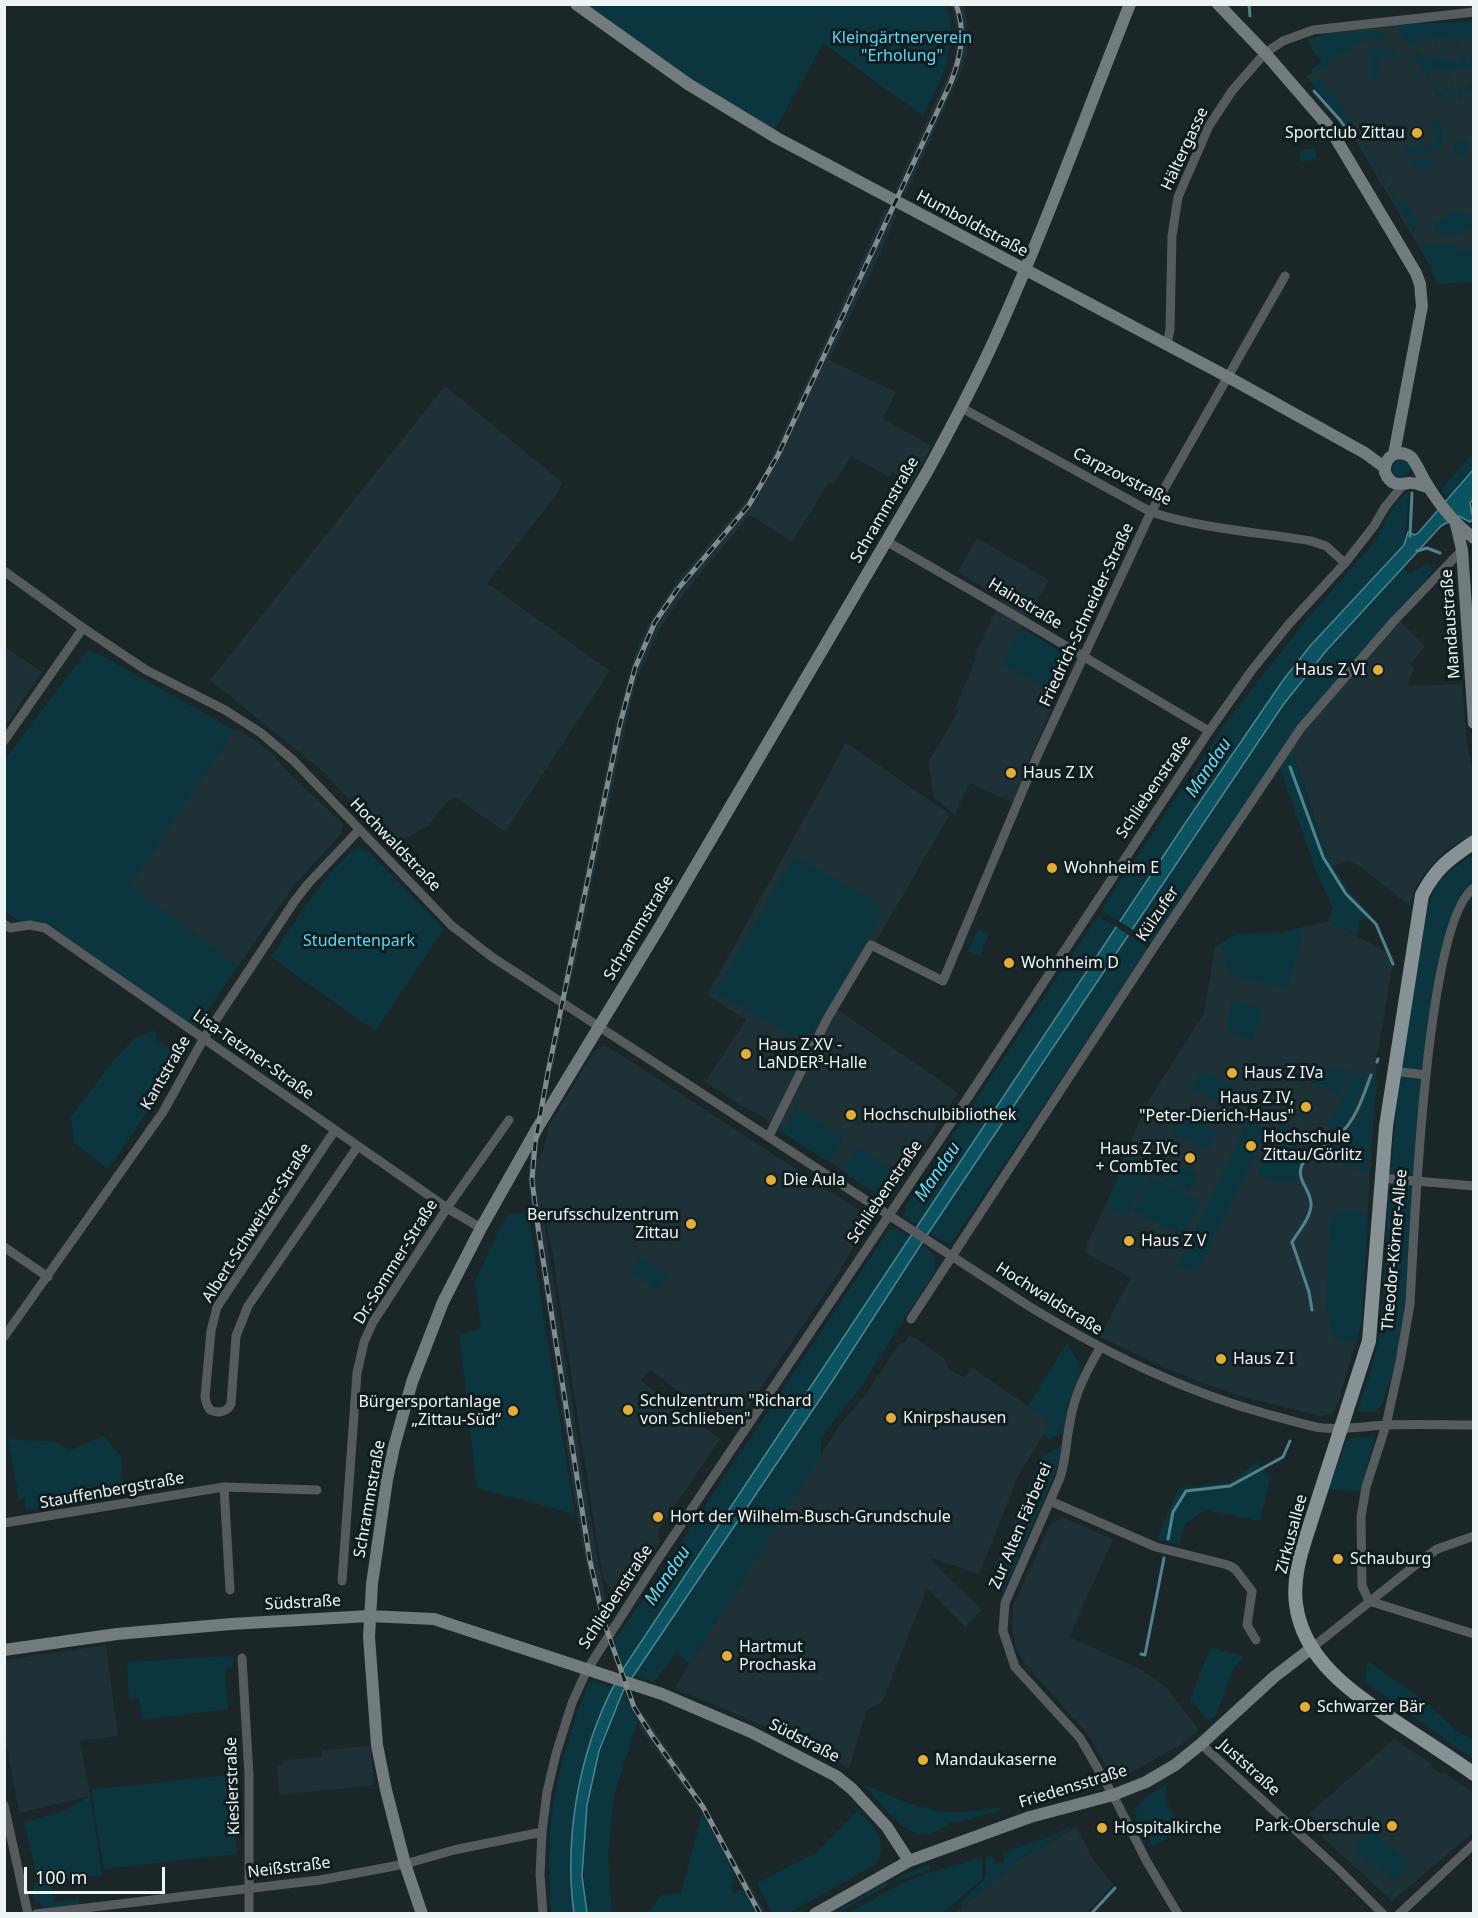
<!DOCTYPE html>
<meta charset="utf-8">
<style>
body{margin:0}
#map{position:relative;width:1478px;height:1918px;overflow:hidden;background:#1b2629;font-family:"Noto Sans",sans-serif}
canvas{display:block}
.frame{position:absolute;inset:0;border:6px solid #ecf4f6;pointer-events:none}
.scale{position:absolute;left:24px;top:1867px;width:141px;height:27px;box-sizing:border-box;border:3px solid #ecf4f6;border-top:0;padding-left:8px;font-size:18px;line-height:21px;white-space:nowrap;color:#ecf4f6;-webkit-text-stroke:4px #121d20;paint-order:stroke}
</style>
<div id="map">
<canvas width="1478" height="1918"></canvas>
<div class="frame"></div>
<div class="scale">100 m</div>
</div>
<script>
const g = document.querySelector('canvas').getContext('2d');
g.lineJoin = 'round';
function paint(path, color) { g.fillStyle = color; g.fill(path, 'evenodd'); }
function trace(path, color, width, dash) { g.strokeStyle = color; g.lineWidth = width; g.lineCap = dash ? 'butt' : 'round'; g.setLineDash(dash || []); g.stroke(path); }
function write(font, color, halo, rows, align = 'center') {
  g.font = font + ' "Noto Sans",sans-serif'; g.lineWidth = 6; g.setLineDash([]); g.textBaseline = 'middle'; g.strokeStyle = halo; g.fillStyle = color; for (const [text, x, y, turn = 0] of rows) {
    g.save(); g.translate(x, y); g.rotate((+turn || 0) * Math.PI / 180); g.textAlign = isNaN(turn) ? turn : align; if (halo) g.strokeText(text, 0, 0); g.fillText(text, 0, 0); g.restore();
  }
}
const built = new Path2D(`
 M951 5H964L965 7 968 34 967 52 963 68 906 194 895 189 953 64 956 50 957 34Z
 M1473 22V282L1437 284 1432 269 1358 145 1342 120 1306 76 1326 65 1329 48 1324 30 1388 24Z
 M885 209 897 215 873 269 829 360 896 392 883 419 932 446 911 483 892 472 889 477 851 456 834 484 829 482 792 542 750 515 687 590 660 628 637 679 627 720 570 988 562 984 617 717 636 651 650 622 677 581 759 485Z
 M445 386 562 482 557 494 487 583 610 671 505 832 455 797 446 803 428 826 391 846 326 774 210 680Z
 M977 538 1049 580 1002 664 1059 693 1034 748 1013 803 970 783 955 814 934 798 928 762 959 710 955 708 976 658 974 656 1002 599 958 572Z
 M1399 620 1425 646 1410 665 1414 669 1407 686 1462 684 1467 745 1473 771V834L1445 851 1424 873 1415 889 1410 906 1358 865 1347 861 1333 866 1321 839 1292 749 1346 679Z
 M5 647 42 672 5 726Z
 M238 729 271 752 288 772 343 824 341 834 295 884 238 966 129 886 234 730Z
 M846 743 950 814 837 1009 958 1093 892 1196 887 1199 770 1124 765 1118 742 1106 705 1082 746 1020 707 995Z
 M1328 921 1394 956 1377 1057 1361 1325 1337 1404 1332 1414 1320 1416 1240 1396 1206 1384 1172 1371 1100 1337 1131 1278 1084 1252 1115 1184 1144 1108 1204 1013 1215 947 1236 934 1279 933Z
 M558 1015 563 1018 553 1068 546 1070Z
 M604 1046 615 1051 871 1218 837 1275 733 1430 650 1370 641 1381 720 1439 658 1531 659 1544 621 1600 603 1579 551 1244 540 1196 584 1481 609 1619 603 1626 586 1564 572 1483 528 1180 530 1153 539 1139 538 1158 543 1152 549 1125 592 1055 598 1048Z
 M910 1335 944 1358 948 1368 964 1378 972 1368 1051 1422 1018 1476 979 1574 931 1558 934 1563 982 1610 965 1627 927 1588 883 1701 866 1711 849 1769 788 1736 674 1688 839 1426 863 1398 900 1343H904Z
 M1064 1518 1113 1539 1069 1637 1140 1669 1166 1687 1199 1730 1182 1744 1123 1777H1117L1110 1773 1090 1737 1027 1666 1017 1652 1012 1627 1013 1606 1049 1528 1052 1522Z
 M106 1645 118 1736 80 1741 90 1796 19 1813 5 1738V1660Z
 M642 1712 686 1775 766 1913H756L702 1813 638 1725Z
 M1394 1739 1432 1764 1431 1767 1442 1774 1444 1772 1473 1793V1833L1392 1901 1303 1819Z
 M371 1746 374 1785 279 1795 277 1765H283V1760L322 1757V1750Z
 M1076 1827 1092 1858 1113 1885 1087 1913 954 1914 1023 1857Z`);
const green = new Path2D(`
 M579 5H947L951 27 947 65 923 116 823 43 775 130 637 46Z
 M1473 22V40L1460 39 1459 47H1456V39L1438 38V45H1435V38L1421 37 1420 45 1406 43 1398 28 1399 24Z
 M1376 31 1385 34V38L1362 41 1331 60 1329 65 1314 74 1311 70 1320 63 1321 60 1311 48 1308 38 1328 34Z
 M1369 49H1387L1397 51 1394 59 1389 55 1379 60 1382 65 1377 73 1375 84 1367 70 1374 66 1370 59Z
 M1415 52H1420V58L1437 59 1438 53H1441V60L1461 61 1462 55H1466V62H1473V75H1471V68L1451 69V77H1447L1446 70 1429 71V79L1427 78 1413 55Z
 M1319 78 1349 117 1361 139H1359L1311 82Z
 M1468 83H1472L1473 92 1462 93V100H1459L1458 92 1445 93V101H1441L1433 90 1437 86V91L1451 90V85L1454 84V90L1469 89Z
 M1431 122H1440C1445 131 1444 148 1431 152 1423 154 1414 153 1406 154L1402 147 1432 146V141L1437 142 1438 135 1431 133Z
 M1453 147a8 8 0 1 1 16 0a8 8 0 1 1-16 0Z
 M1365 145 1398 202 1404 198 1417 222 1414 232 1363 146Z
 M1315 148 1317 158 1301 162 1299 154 1305 149Z
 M1429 158 1432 161 1431 168 1415 169 1409 160Z
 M1456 212 1466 213 1473 219 1472 228C1462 234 1444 238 1434 231L1435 223Z
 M1457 244V250L1473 249V282L1437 284 1432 269 1421 246Z
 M1473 453V470L1448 499 1441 490Z
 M1392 469a9 9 0 1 1 18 0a9 9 0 1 1-18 0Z
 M1409 492 1404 545 1350 602 1284 679 1120 922 1104 912 1102 909 1230 717 1309 617 1373 544C1384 528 1391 500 1409 492Z
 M1428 563 1433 571 1298 726 1152 943 1132 930 1283 705 1326 651 1403 568 1410 574Z
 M1022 628 1073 659 1059 693 1001 664Z
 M88 650 101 655 234 730 130 886 238 966 195 1028 53 927 37 921 23 923 5 912V759Z
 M1292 749C1304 787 1314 829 1333 865 1342 883 1356 898 1369 914L1360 921 1357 936 1328 921 1333 909 1316 871 1280 768Z
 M359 848 368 851 444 929 375 1031 271 957C285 937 338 853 359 848Z
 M1473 855V883L1462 892 1454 907 1442 945 1437 975 1416 1129 1406 1299 1397 1360 1381 1406 1374 1412H1357L1372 1368 1381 1325 1389 1189 1400 1077 1426 918C1434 882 1443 874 1473 855Z
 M794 856 877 902 881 915 813 1033 793 1036 714 992Z
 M1098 916 1116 927 918 1225 904 1216 906 1206Z
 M1301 928V942L1287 988 1238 977 1228 971 1220 944 1236 934 1279 933Z
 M978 929 989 934 980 956 968 951Z
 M1129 935 1148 948 954 1239 949 1243 945 1242 929 1232Z
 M1232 999 1262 1009 1252 1042 1227 1029Z
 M156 1030V1039L170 1049 176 1041 185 1049 168 1082 108 1169 74 1143 71 1117 111 1063 134 1039Z
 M1279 1062 1287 1065 1288 1074 1285 1081 1278 1077 1275 1081 1271 1079Z
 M1297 1066 1350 1071 1339 1095 1294 1073Z
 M1201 1071 1238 1089 1229 1108 1191 1089Z
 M1354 1072 1367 1075C1353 1113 1350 1123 1317 1149L1277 1131 1280 1124 1320 1141Z
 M1373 1076 1377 1078V1083L1367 1173 1353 1168 1324 1151 1343 1136 1359 1116Z
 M796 1106 841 1136 843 1140 832 1157 823 1159 779 1130 780 1126 786 1128Z
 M1180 1113 1217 1132 1208 1151 1171 1132Z
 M1248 1120 1267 1130 1196 1274 1178 1265Z
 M1274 1135 1309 1151C1300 1162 1297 1167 1298 1182L1277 1183 1257 1174Z
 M859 1147 904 1178 892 1196 887 1199 884 1198 849 1176 845 1168Z
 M1130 1148C1134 1160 1141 1164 1153 1160L1127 1217 1105 1207Z
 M1159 1155 1197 1174 1189 1192 1151 1173Z
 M1149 1176 1201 1201 1183 1236 1133 1211Z
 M1341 1210 1361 1212 1368 1215 1361 1325 1356 1343 1335 1341 1326 1309 1330 1225 1334 1214Z
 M528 1212 544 1321 575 1514 477 1488 459 1334 481 1329 475 1281 506 1215Z
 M896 1228 910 1238 623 1669 614 1640 636 1610 889 1230Z
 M922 1245C932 1252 939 1257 935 1271L862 1385 821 1438V1455L689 1664 677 1652 654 1682 634 1675Z
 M639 1256 668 1274 659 1290 630 1272Z
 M1067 1343 1082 1368 1067 1406 1064 1432 1050 1439 1043 1435 1050 1422 1028 1406Z
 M104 1436 121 1457 123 1482 103 1497 26 1510 25 1499H19L8 1439 56 1442 69 1451Z
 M1375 1437 1360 1492 1329 1489 1347 1438Z
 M1062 1446 1058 1466 1003 1594 997 1577 996 1563 1042 1456Z
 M1257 1462 1270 1478 1260 1521 1205 1510 1185 1524 1179 1545 1157 1539 1179 1488 1230 1483Z
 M1210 1648 1244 1656 1233 1669 1216 1715 1208 1721 1190 1699Z
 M233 1656V1667L225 1669 228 1709 142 1720 139 1698 129 1699 127 1662Z
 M1369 1662 1427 1703 1459 1733 1473 1738V1759L1365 1682 1367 1666Z
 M589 1681 613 1687 585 1763 577 1802 571 1895 574 1913 551 1914C550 1880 547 1846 552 1813 558 1768 573 1723 589 1681Z
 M623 1691 638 1720 614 1795 608 1855 612 1913 587 1914C577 1827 590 1770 623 1691Z
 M229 1775 237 1854 104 1869 91 1790Z
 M863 1784C915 1807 939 1819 997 1808L1002 1810 956 1823 955 1821 947 1823 948 1826C939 1829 929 1836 920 1834 901 1832 876 1798 863 1784Z
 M1167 1784 1165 1797 1180 1830 1152 1847C1148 1839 1137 1827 1136 1818 1132 1802 1157 1791 1167 1784Z
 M90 1796 102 1875 51 1881 53 1902 79 1900V1905L46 1909 34 1899 33 1887 38 1882 24 1822 62 1812Z
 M858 1810C874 1828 892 1842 873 1866L789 1913H772L757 1883 817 1852Z
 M702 1813 734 1873 731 1889 734 1894 743 1889 756 1913H648L661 1895 681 1893Z
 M1068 1828 1069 1830 1023 1857 961 1908 962 1901 983 1881 986 1876V1857L992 1856 995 1864 1005 1861 1002 1853 1046 1838Z
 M1369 1830 1410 1861 1395 1880 1353 1850Z
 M982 1858V1879L943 1913H848L907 1881 931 1872Z
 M929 1864 930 1868 897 1882 896 1878Z
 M886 1882 888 1885 838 1913 840 1909Z`);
const water = new Path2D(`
 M1473 470V499L1470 503 1473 519 1470 522 1459 516 1441 526 1326 651 1283 705 929 1232 833 1380 623 1691 599 1751 587 1805 582 1876 587 1913 574 1914C563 1832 581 1740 623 1669L1186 822 1284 679 1311 645 1404 545 1408 532 1415 535 1419 532Z`);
const pier = new Path2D(`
 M1117 920 1135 931 1131 937 1114 925Z`);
const stream = new Path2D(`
 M1249 4 1250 16
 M1314 91 1340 120 1351 136
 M1410 536 1412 493
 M1417 551 1427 548 1440 553
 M1290 767 1323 857 1346 894 1376 924 1393 964
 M1377 1062 1378 1059
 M1312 1310 1309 1292 1292 1242C1298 1232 1311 1217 1311 1205 1312 1191 1295 1179 1302 1165 1308 1152 1327 1146 1338 1136 1356 1120 1363 1097 1371 1075
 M1168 1539 1173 1512 1186 1491 1230 1486 1283 1457 1290 1441
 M1141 1654 1145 1655 1164 1558
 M1091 1914 1115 1888`);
const street = new Path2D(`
 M1167 345 1170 329 1172 236 1178 197 1209 126 1232 91 1265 53 1283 41 1313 30 1474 12
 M962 408 1151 512C1202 529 1258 532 1311 541L1326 546 1345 563
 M886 541 1012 614 1209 731
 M4 571 83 628 146 670 225 710 261 733 294 761 451 925 492 957 1027 1305C1104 1352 1182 1391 1270 1415 1288 1419 1306 1426 1323 1428 1344 1430 1366 1426 1387 1425 1416 1424 1445 1425 1474 1425
 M4 741 83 628
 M4 924 10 928 30 925 45 928 447 1208 481 1228
 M1393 1071 1426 1075
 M335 1130 217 1307 211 1331 205 1397 207 1405 210 1410C219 1414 227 1412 231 1404L236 1336 248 1306 358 1146
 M769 1136 827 1019 871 945 943 981 1038 754 1151 512 1285 276
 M1381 1178 1474 1186
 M4 1247 48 1277
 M911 1319 1154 947 1301 728 1394 621 1462 550
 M4 1337 163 1112 204 1038 294 902 307 885 359 830
 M1100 1348C1086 1372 1074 1395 1070 1422 1066 1441 1066 1459 1060 1478L1005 1603 1003 1631 1015 1667 1080 1738 1113 1795 1147 1862 1178 1914
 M224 1487 230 1590
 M1050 1501 1156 1547 1228 1565 1235 1569 1252 1591 1247 1625 1256 1640
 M4 1523 224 1487 317 1490
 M342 1581 357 1373 364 1342 373 1322 447 1208 509 1120
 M1369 1601 1362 1586 1361 1517 1366 1487 1386 1425 1400 1362 1410 1304C1414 1236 1425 921 1474 888
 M1369 1601 1474 1634
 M1313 1647 1423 1559 1437 1549 1474 1536
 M242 1658 249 1775V1914
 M1201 1744 1338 1869 1383 1914
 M4 1805 28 1914
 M36 1914 320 1880 405 1864 454 1850 542 1832
 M543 1914 540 1875 542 1832 547 1792 556 1754 572 1703 587 1670 656 1562 959 1111 1209 731 1252 670 1289 624 1345 563 1374 526 1385 507 1403 485
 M1399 1914 1474 1844`);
const secondary = new Path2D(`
 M576 4 688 84 777 138 1228 377 1365 453 1384 467
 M1218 4 1265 53 1329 127 1416 273 1420 284 1422 306 1394 454
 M1428 487C1422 486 1414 482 1409 483 1397 485 1390 485 1385 472 1384 456 1398 448 1411 457 1417 464 1420 473 1425 481 1438 503 1453 523 1474 538
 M1456 524 1462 550 1474 723
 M4 1650 117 1634 231 1624 369 1616 434 1619 662 1694 751 1732 836 1776 852 1789 887 1827 909 1861
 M422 1914 405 1864 386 1790 377 1745 369 1637 372 1584 387 1480 394 1447 412 1382 443 1302 481 1228 538 1127 659 928 927 472C952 426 976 381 997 334 1046 226 1086 114 1130 4
 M815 1914 909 1861 1030 1817 1113 1795 1146 1782 1175 1765 1201 1744 1274 1677 1313 1647`);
const primary = new Path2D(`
 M1474 842C1449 859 1436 868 1422 895L1386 1126 1369 1341 1305 1540C1298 1561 1293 1582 1296 1604 1303 1662 1357 1696 1401 1725 1425 1741 1450 1757 1474 1774`);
const rail = new Path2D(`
 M760 1914 703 1807 651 1734 634 1707 604 1622 590 1561 538 1227 532 1180 535 1144 548 1072 620 724 635 668 655 622 677 590 749 505 778 455 951 82C961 56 966 32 956 4`);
const markers = [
 [1417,133,6,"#e3ae35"],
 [1378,670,6,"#e3ae35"],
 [1011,773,6,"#e3ae35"],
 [1052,868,6,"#e3ae35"],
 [1009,963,6,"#e3ae35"],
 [746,1054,6,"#e3ae35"],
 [1232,1073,6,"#e3ae35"],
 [1306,1107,6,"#e3ae35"],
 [851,1115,6,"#e3ae35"],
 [1251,1146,6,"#e3ae35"],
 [1190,1158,6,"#e3ae35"],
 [771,1180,6,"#e3ae35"],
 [691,1224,6,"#e3ae35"],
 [1129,1241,6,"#e3ae35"],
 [1221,1359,6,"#e3ae35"],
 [628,1410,6,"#e3ae35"],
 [513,1411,6,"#e3ae35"],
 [891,1418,6,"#e3ae35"],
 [658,1517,6,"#e3ae35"],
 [1338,1559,6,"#e3ae35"],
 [727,1656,6,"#e3ae35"],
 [1305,1707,6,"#e3ae35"],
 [923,1760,6,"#e3ae35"],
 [1392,1826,6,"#e3ae35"],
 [1102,1828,6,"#e3ae35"]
];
const parkNames = [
 ["Kleingärtnerverein",902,38],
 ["\"Erholung\"",902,56],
 ["Studentenpark",359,941]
];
const poiNames = [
 ["Sportclub Zittau",1405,133,"right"],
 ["Haus Z VI",1366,670,"right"],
 ["Haus Z IX",1023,773],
 ["Wohnheim E",1064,868],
 ["Wohnheim D",1021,963],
 ["Haus Z XV -",758,1045],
 ["LaNDER³-Halle",758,1063],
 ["Haus Z IVa",1244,1073],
 ["Haus Z IV,",1294,1098,"right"],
 ["\"Peter-Dierich-Haus\"",1294,1116,"right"],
 ["Hochschulbibliothek",863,1115],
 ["Hochschule",1263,1137],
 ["Zittau/Görlitz",1263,1155],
 ["Haus Z IVc",1178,1149,"right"],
 ["+ CombTec",1178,1167,"right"],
 ["Die Aula",783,1180],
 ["Berufsschulzentrum",679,1215,"right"],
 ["Zittau",679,1233,"right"],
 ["Haus Z V",1141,1241],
 ["Haus Z I",1233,1359],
 ["Schulzentrum \"Richard",640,1401],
 ["von Schlieben\"",640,1419],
 ["Bürgersportanlage",501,1402,"right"],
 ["„Zittau-Süd“",501,1420,"right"],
 ["Knirpshausen",903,1418],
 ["Hort der Wilhelm-Busch-Grundschule",670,1517],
 ["Schauburg",1350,1559],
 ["Hartmut",739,1647],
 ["Prochaska",739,1665],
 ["Schwarzer Bär",1317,1707],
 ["Mandaukaserne",935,1760],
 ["Park-Oberschule",1380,1826,"right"],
 ["Hospitalkirche",1114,1828]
];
const streetNames = [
 ["Hältergasse",1185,149,-65],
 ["Humboldtstraße",972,224,28],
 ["Carpzovstraße",1122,477,27],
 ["Schrammstraße",885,510,-60],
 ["Hainstraße",1025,604,31],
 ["Friedrich-Schneider-Straße",1087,615,-65],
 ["Mandaustraße",1451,624,-94],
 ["Schliebenstraße",1154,787,-56],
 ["Hochwaldstraße",395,845,46],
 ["Külzufer",1158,914,-56],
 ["Schrammstraße",639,928,-59],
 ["Lisa-Tetzner-Straße",253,1055,35],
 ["Kantstraße",166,1073,-60],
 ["Schliebenstraße",885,1192,-56],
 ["Albert-Schweitzer-Straße",257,1223,-57],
 ["Theodor-Körner-Allee",1395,1250,-85],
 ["Dr.-Sommer-Straße",396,1262,-58],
 ["Hochwaldstraße",1049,1299,32],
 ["Stauffenbergstraße",112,1491,-10],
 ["Schrammstraße",370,1499,-80],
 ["Zur Alten Färberei",1021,1526,-67],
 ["Zirkusallee",1292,1534,-75],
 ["Schliebenstraße",616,1597,-57],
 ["Südstraße",303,1603,-3],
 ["Südstraße",804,1741,27],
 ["Juststraße",1249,1768,42],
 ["Kieslerstraße",233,1786,-92],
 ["Friedensstraße",1073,1787,-17],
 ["Neißstraße",289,1868,-7]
];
const waterNames = [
 ["Mandau",1209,768,-56],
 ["Mandau",938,1172,-56],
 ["Mandau",668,1576,-56]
];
paint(built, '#1e3136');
paint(green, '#0c363f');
paint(water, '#0c5362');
trace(water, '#4f838e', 1.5);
paint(pier, '#1b2629');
trace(stream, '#4f838e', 3);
trace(street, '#565c5d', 9);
trace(secondary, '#727b7d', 12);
trace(primary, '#879296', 14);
trace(rail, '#828c8e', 5);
trace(rail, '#121d20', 3, [9]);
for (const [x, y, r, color] of markers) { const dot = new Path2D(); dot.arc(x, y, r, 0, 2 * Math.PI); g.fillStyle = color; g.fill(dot); trace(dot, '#121d20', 2); }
write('16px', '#5cd7f5', '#121d20', parkNames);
write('16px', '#ecf4f6', '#121d20', poiNames, 'left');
write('16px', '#ecf4f6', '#121d20', streetNames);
write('italic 18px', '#60dbf8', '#121d20', waterNames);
</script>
